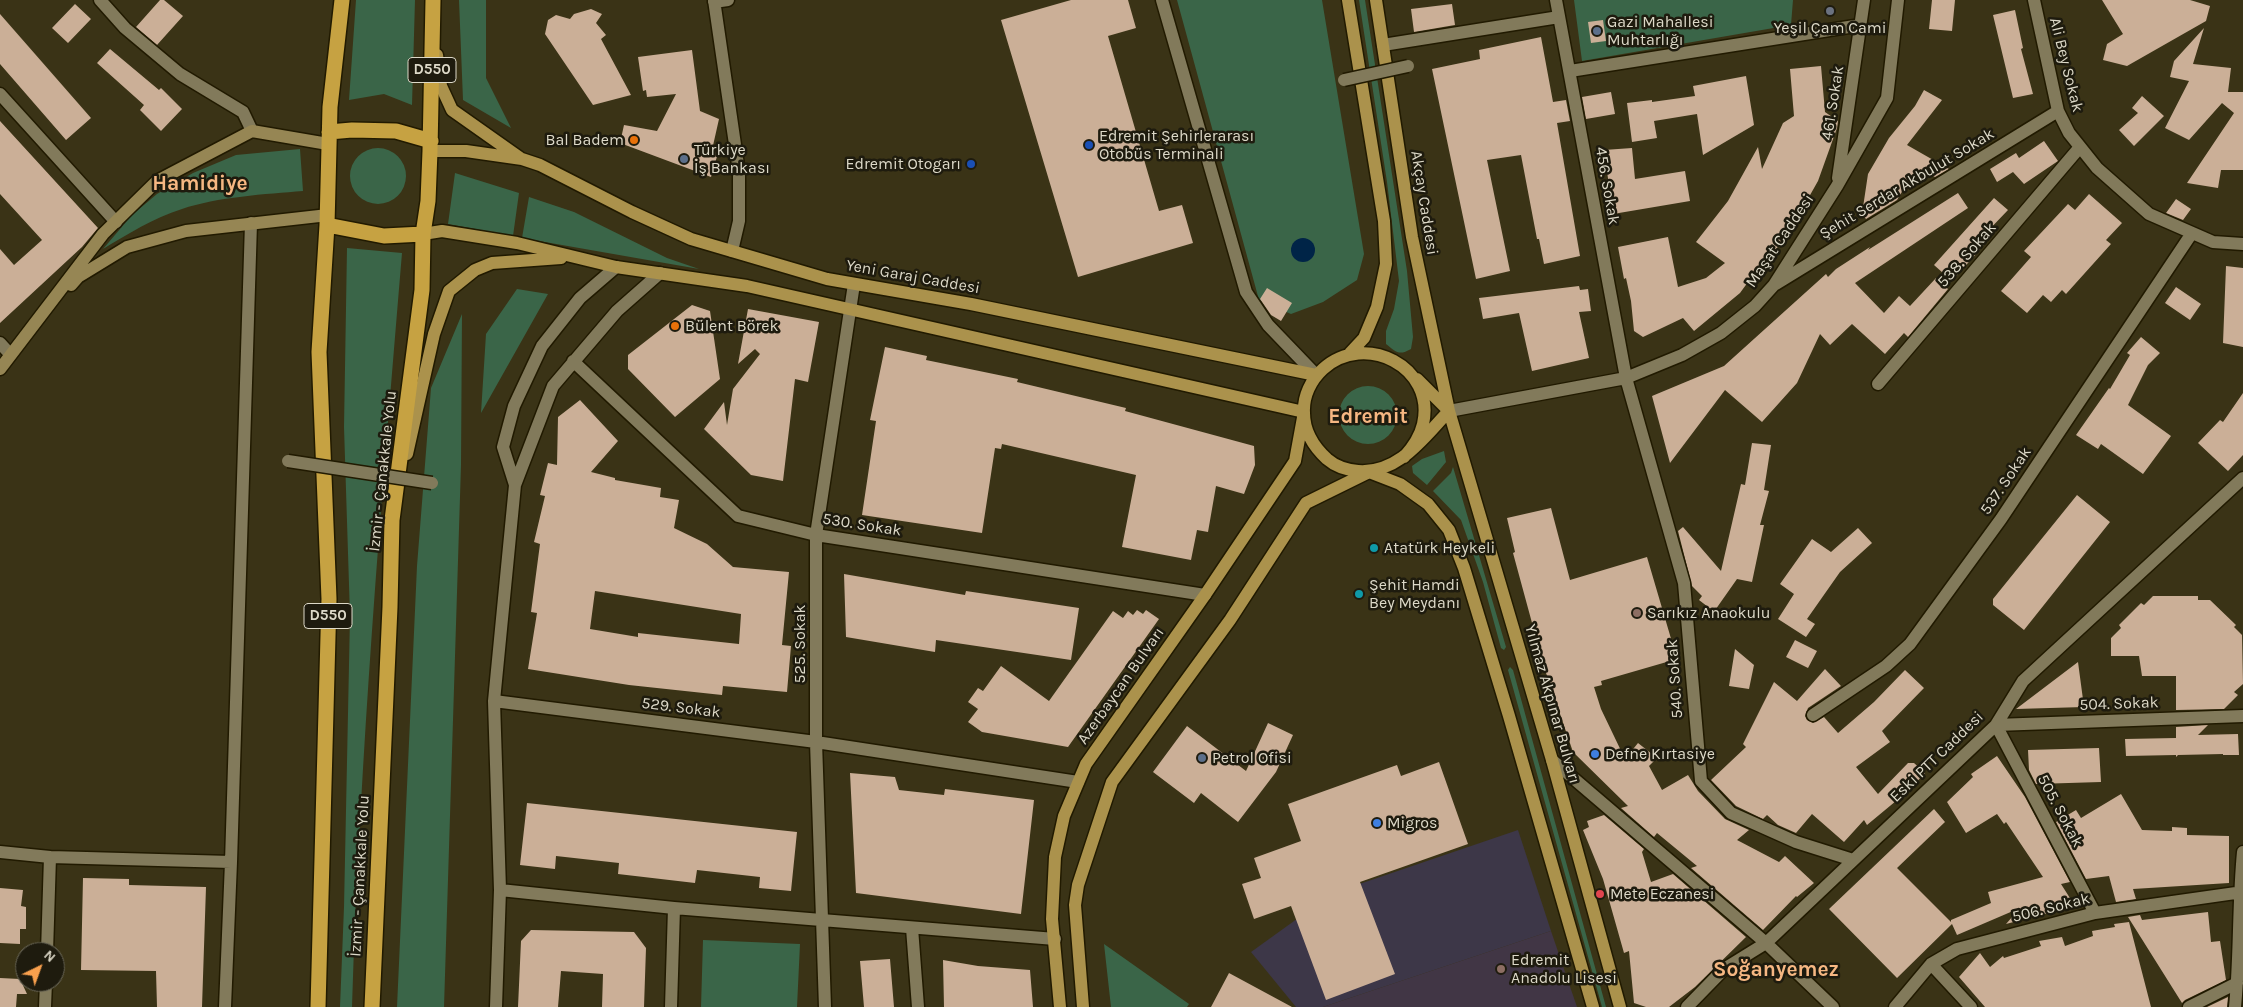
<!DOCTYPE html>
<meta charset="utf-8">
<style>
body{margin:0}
#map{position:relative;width:2243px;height:1007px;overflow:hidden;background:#3a3316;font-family:Karla,sans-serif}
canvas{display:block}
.north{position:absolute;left:15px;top:942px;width:50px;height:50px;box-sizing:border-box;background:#1e1b0e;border:1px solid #6a6758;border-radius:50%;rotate:42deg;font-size:14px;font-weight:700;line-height:20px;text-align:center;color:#ddd9c8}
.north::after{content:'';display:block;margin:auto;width:18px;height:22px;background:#f9a04d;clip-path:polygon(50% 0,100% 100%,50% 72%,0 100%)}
</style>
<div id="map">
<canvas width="2243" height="1007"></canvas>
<div class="north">N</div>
</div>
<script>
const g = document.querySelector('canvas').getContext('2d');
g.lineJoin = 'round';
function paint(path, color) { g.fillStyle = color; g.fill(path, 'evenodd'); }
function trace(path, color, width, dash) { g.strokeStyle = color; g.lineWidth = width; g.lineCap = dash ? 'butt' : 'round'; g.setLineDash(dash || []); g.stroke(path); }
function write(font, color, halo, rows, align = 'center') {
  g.font = font + ' Karla,sans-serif'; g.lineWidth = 5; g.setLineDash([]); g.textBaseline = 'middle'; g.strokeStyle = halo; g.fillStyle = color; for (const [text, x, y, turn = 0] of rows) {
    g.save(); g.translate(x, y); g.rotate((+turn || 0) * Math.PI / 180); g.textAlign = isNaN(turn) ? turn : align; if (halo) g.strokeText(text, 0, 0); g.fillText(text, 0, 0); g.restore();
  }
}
const commercial = new Path2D(`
 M1518 830 1551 931 1323 1007H1296L1251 952 1333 893Z`);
const education = new Path2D(`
 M1551 931 1577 1007H1323Z`);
const green = new Path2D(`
 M356 0H415L412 105 384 94 349 100Z
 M459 0H486V78L511 128 463 100Z
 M1177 0H1322L1364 254 1357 280 1323 302 1291 314 1259 300Z
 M1359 0H1365L1407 271 1413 337 1411 349C1399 356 1396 352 1386 344V331L1394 309 1399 281 1387 182Z
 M1574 0H1793L1791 25 1582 61Z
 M350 176a28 28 0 1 1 56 0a28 28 0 1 1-56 0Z
 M300 149 303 191C266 194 217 197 182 209 153 218 128 234 103 249L132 215 157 194 193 173 236 155Z
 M455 173 519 193 513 236 448 224Z
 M529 197 574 212 667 258 699 269 522 238Z
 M347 248 402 253C381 504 360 755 352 1007H340L344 907 350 616 344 427Z
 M517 289 548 294 481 413 486 334Z
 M462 314 461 465 444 1007H397L417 566 431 388Z
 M1339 415a29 29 0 1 1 58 0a29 29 0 1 1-58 0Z
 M1444 451 1446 462 1427 485 1413 473 1412 466 1422 459Z
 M1453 467 1506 647 1504 650 1501 648 1483 582 1461 520 1433 491 1451 473Z
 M1510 667 1513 670 1606 1007H1602L1508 670Z
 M703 940 800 944 797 1007H701Z
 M1104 944 1189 1004 1187 1007H1111Z`);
const water = new Path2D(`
 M1291 250a12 12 0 1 1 24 0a12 12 0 1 1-24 0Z`);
const building = new Path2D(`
 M160 0H164L183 16 157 45 136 27Z
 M1071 0H1128L1136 28 1108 36 1159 211 1182 205 1193 243 1078 277 1001 20Z
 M1932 0H1955L1952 31 1929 29Z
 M2102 0H2190L2210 6 2206 21 2127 66 2103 60 2107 44 2123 34Z
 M75 4 91 19 68 43 52 28Z
 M1452 4 1455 25 1414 32 1411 9Z
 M591 9 602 14 596 23 606 35 601 39 631 95 593 105 545 34 548 20 556 15 570 19 574 14Z
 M2015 10 2023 48 2021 49 2033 94 2013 98 1993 15Z
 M0 14 91 118 66 140 0 64Z
 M1603 20 1606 41 1591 43 1588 22Z
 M2204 28 2193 64 2231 68 2228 92H2243V170H2221L2218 188 2187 183 2234 113 2222 103 2189 140 2165 128 2189 81 2170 77 2174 61Z
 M1541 37 1553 102 1566 100 1570 121 1557 123 1580 256 1544 264 1539 239H1537L1521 155 1487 160 1510 271 1476 279 1432 69 1480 59 1479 50Z
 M110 49 159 90 161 88 182 109 161 131 140 110 144 105 97 63Z
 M692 50 700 111 719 119 712 150 718 153 711 177 620 143 624 125 657 131 676 94 647 97 646 90 643 91 638 57Z
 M1821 66 1825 112 1838 121 1837 128 1818 181 1788 234 1769 258 1767 256 1740 293 1694 331 1683 318 1643 337 1634 331 1631 301 1626 278 1624 279 1618 247 1668 237 1678 287 1706 278 1725 263 1696 242 1728 201 1758 147 1762 169 1783 123 1794 116 1790 69Z
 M1746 76 1754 125 1703 155 1697 114 1654 121 1657 138 1632 142 1627 103 1652 100V102L1695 96 1693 86Z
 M1924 90 1942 100 1907 145 1949 169 1935 177 1920 169 1912 182 1909 180 1897 200 1866 219 1862 214 1868 174 1889 138 1915 106Z
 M1611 92 1615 114 1586 119 1582 97Z
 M2142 96 2164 116 2134 146 2119 130 2138 113 2132 108Z
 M0 121 98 228 82 247 0 323V249L14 265 42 240 0 194Z
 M2044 141 2058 161 2024 184 2013 172 1997 182 1990 169 2016 153 2019 158Z
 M1632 148 1635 179 1685 171 1690 201 1613 214 1604 150Z
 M1958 193 1968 208 1855 283 1884 313 1899 296 1910 306 1936 278 1948 289 1908 337 1904 333 1885 354 1852 324 1830 345 1820 334 1797 383 1762 422 1725 390 1670 463 1652 396 1724 366 1826 274 1828 277 1836 269 1870 247 1868 250Z
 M2089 194 2122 223 2106 240 2111 244 2066 294 2062 290 2051 302 2043 295 2027 313 2001 291 2031 257 2024 251 2068 204 2075 210Z
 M1994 198 2008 210 1985 234 1990 238 1952 281 1934 265Z
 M2176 199 2191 209 2183 220 2166 213Z
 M2226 266 2243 268V347L2223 343Z
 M1579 286 1580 290 1588 289 1591 311 1579 312 1589 358 1532 371 1519 313 1483 319 1479 298Z
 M2176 287 2201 304 2190 320 2165 303Z
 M1267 288 1292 303 1281 321 1271 315 1260 299Z
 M692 305 710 311 720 379 675 417 628 369V355Z
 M748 309 819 322 808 382 795 379 783 481 751 475 704 429 724 402 727 425 733 389 760 354 755 349 738 364Z
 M2141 337 2160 353 2148 365 2128 405 2171 436 2143 474 2101 444 2098 449 2076 435 2109 388 2110 389 2130 355 2127 353Z
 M885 347 927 356 926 360 1018 379 1017 382 1126 408 1125 411 1254 446 1255 465 1244 494 1216 486 1208 532 1197 530 1191 560 1122 547 1136 475 1002 444 1001 449 995 448 982 533 862 515 876 421 870 420Z
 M2243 393V455L2228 471 2198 443 2220 420 2223 422Z
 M580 400 618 441 591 472 615 478V480L661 488 660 497 679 500 674 528 707 544 733 567 789 572 782 645 791 646 787 692 723 686 722 695 629 685 528 669 537 613 531 612 540 544 534 542 545 496 540 495 548 463 557 465 558 417ZM595 591 741 614 739 644 638 633V637L590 629Z
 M1752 443 1771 445 1764 490 1769 491 1760 525H1764L1752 582 1737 579 1711 616 1712 610 1699 600 1702 596 1692 586 1678 531 1683 527 1721 571 1741 484 1745 485Z
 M2077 495 2110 522 2024 630 1993 605V599Z
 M1551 508 1570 580 1647 557 1677 659 1601 681 1602 685 1594 687 1601 709 1625 759 1638 743 1657 758 1649 766 1662 790 1688 775 1698 791 1725 819 1749 830 1737 840 1779 862 1785 856 1814 883 1797 897 1796 896 1763 930 1691 868 1697 866 1657 833 1654 837 1621 808 1628 806 1573 752 1544 667 1513 553 1515 552 1507 518Z
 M1858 528 1872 543 1840 572 1807 619 1815 624 1806 637 1778 619 1794 594 1780 584 1812 539 1831 552Z
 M844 574 965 595 966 591 1079 608 1071 660 936 640 935 652 846 637Z
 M2153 596H2198V600H2210L2236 625 2234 627 2242 635 2243 684 2234 692 2238 695 2224 709 2176 710V676H2142L2139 656H2111V638L2121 628 2119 625 2141 603 2144 605Z
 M1137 610 1143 614 1146 610 1159 619 1068 747 982 732 968 722 978 709 968 702 978 688 983 691 1001 666 1049 701 1113 611 1123 618 1128 611 1133 615Z
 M1795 640 1817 651 1808 668 1786 657Z
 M1735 649 1754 665 1749 689 1729 686Z
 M2078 662 2084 707 2016 709Z
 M1825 669 1841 686 1808 708 1805 716 1807 720 1813 723 1824 717 1838 733 1874 702 1905 670 1924 688 1882 731 1890 742 1856 767 1878 794 1908 763H1914L1925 773 1908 791 1867 825 1864 820 1844 842 1812 814 1796 833 1778 825 1767 815 1763 819 1736 806 1711 780 1746 747 1743 744 1774 682 1797 701Z
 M1268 723 1293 735 1276 772 1238 822 1201 793 1194 803 1153 772 1187 726 1246 771Z
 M2208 725 2198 735 2238 734 2239 755H2223V754L2178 755 2176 757V755L2126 756 2125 739 2176 738V727Z
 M2099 748 2101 782 2036 784 2029 770 2028 750Z
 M1997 756 2025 797 2070 882 2061 884 2075 906 2006 924 2020 908 1957 935 1952 924 1897 978 1829 909 1934 809 1945 822 1897 868 1951 922V920L1991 903 1988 892 2043 877 2006 822 2004 824 1997 814 1966 833 1947 802 1973 777 1971 774Z
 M1439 762 1468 844 1360 882 1395 974 1326 1000 1291 906 1254 919 1242 884 1261 878 1254 858 1301 841 1288 804 1397 765 1401 776Z
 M850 773 895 777 899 790 944 795 945 789 1034 800 1021 914 856 893Z
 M2121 794 2142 830 2172 831V827L2187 828V835L2229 836V883L2133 889 2136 899 2116 902 2109 876 2086 879 2056 822 2076 810 2081 818Z
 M527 803 797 832 791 891 759 888 760 877 697 870 695 883 618 874 619 863 556 856 555 869 520 865Z
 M1604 815 1644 849 1642 852 1651 882 1673 874 1746 937 1695 987 1669 1007H1646L1634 1003 1629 951 1624 953 1603 879 1583 830 1589 827 1587 821Z
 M83 878 129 879V885L206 887 202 1007H157L156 971 81 970Z
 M0 888 23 890 21 906 26 907V929H20V944L0 943Z
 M2208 912 2211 942 2220 941 2226 980 2185 1000 2182 1003 2128 917 2140 915 2142 920Z
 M2129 922 2151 1007H1985L1959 977 1980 953 1990 967 2003 956 2004 958 2041 946 2039 941 2062 937 2065 946 2093 936 2092 931 2115 927 2114 924Z
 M531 930 634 932 646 948 644 1007H602L603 974 561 971 558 1007H518L521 941Z
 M890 959 894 1007H864L860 961Z
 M943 960 978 966 1030 970 1033 1007H944Z
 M1229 973 1292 1007H1211Z
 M0 978 20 979 27 994H17L16 1007H0Z
 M2228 997 2227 1007H2207Z`);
const street = new Path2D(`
 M100 0 125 28 180 74 243 112 252 131
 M714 0 739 172V221L732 251
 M1162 0 1246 292 1268 325 1316 375
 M1556 0 1626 378 1684 583 1701 781 1731 813 1796 842 1853 860
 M2034 0 2058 111 2069 133 2097 168 2149 214 2213 242 2243 244
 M714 2 728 0
 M1383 45 1559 17
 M1570 71 1861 25
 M0 94 116 222
 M1838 178 1864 0
 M660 273 617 311 553 386 515 485 494 701 816 742 1078 782
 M1776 284 2058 111
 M0 343 10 354
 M573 361 738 516 816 535 1205 595
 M1878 384 2080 147
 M1449 411 1626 378 1682 355 1721 333 1755 306 1774 285 1837 186 1887 98 1898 0
 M515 485 503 447 514 406 542 346 580 298 616 267
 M494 701 500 890 496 1007
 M1813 715 1886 666 1910 644 2001 519 2192 233
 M1552 760 1766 943 1833 1007
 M0 852 50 857 47 952
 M50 857 231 862
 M500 890 674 908 1055 939
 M2095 913 1996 725 2243 716
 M912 928 918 1007
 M1931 964 1971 1007
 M45 1007 46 982
 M225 1007 231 862 251 223
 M671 1007 674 908
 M825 1007 816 742V535L854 284
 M1687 1007 1724 969 1766 943 1996 725 2023 681 2243 478
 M1895 1007 1931 964 1957 949 2095 913 2243 892
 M2189 1007 2237 983
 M2235 1007C2240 956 2238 904 2243 852`);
const secondary = new Path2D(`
 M71 285 78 277 127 247 186 231 328 215
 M0 369 103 234 157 181 252 131 328 144`);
const primary = new Path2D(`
 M1348 0 1384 221 1386 264 1377 307 1364 338 1350 353
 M1376 0 1412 237 1449 411 1552 760 1620 1007
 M437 55 441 86 452 110 520 158
 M430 151H466L522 159 540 165 632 212 691 239 827 279 971 304 1316 375
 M423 234 442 231 517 243 616 267 747 286 1304 412 1295 461 1205 595 1086 764 1064 816 1055 857 1052 919 1060 1007
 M1417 379 1449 411
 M407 454 434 334 449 291 475 270 492 263 561 258
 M1404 457C1413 447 1420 437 1423 424 1436 367 1365 331 1323 369 1311 380 1303 396 1304 413 1304 431 1314 447 1327 459 1335 466 1347 470 1358 471 1399 474 1424 437 1449 411
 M1083 1007 1075 905 1078 885 1112 782 1230 620 1306 503 1369 472 1400 484 1428 504 1449 530 1464 568 1509 716 1593 1007`);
const highway = new Path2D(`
 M329 132 352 130 396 131 431 141
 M327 225 384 236 423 234
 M318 1007 329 599 319 352 327 225 330 107 342 0
 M372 1007 390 607 392 520 422 290 423 234 428 201 430 151 433 0`);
const streetBridge = new Path2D(`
 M1344 80 1408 66
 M288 461 432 483`);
const markers = [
 [1830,11,5,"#6b7280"],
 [1597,31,5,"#5c6f8a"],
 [634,140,5,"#e8710a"],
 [1089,145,5,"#1a4fb4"],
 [684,159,5,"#5c6f8a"],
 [971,164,5,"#1a4fb4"],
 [675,326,5,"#e8710a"],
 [1374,548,5,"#0f9aa8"],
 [1359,594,5,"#0f9aa8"],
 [1637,613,5,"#8d6e63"],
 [1595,754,5,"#3f7fe0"],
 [1202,758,5,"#5c6f8a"],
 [1377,823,5,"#3f7fe0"],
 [1600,894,5,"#e0444e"],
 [1501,969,5,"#8d6e63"]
];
const shields = [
 [432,70,48],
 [328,616,48]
];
const shieldNames = [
 ["D550",432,70],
 ["D550",328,616]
];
const poiNames = [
 ["Gazi Mahallesi",1607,22],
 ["Muhtarlığı",1607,40],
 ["Yeşil Çam Cami",1830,28,"center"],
 ["Edremit Şehirlerarası",1099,136],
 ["Otobüs Terminali",1099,154],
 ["Bal Badem",624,140,"right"],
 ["Türkiye",694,150],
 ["İş Bankası",694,168],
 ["Edremit Otogarı",961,164,"right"],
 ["Bülent Börek",685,326],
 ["Atatürk Heykeli",1384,548],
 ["Şehit Hamdi",1369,585],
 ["Bey Meydanı",1369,603],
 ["Sarıkız Anaokulu",1647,613],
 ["Defne Kırtasiye",1605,754],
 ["Petrol Ofisi",1212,758],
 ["Migros",1387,823],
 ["Mete Eczanesi",1610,894],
 ["Edremit",1511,960],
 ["Anadolu Lisesi",1511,978]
];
const streetNames = [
 ["Ali Bey Sokak",2066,65,76],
 ["461. Sokak",1833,103,-81],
 ["Şehit Serdar Akbulut Sokak",1907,184,-31],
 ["456. Sokak",1607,186,80],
 ["Akçay Caddesi",1424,203,81],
 ["Maşat Caddesi",1780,241,-56],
 ["538. Sokak",1967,255,-49],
 ["Yeni Garaj Caddesi",913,277,10],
 ["İzmir - Çanakkale Yolu",383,471,-84],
 ["537. Sokak",2006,481,-56],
 ["530. Sokak",862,525,9],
 ["525. Sokak",800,644,-90],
 ["540. Sokak",1675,679,-94],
 ["Azerbaycan Bulvarı",1121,686,-55],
 ["Yılmaz Akpınar Bulvarı",1552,704,74],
 ["504. Sokak",2119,704,-2],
 ["529. Sokak",681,708,7],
 ["Eski PTT Caddesi",1937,757,-44],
 ["505. Sokak",2060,811,62],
 ["İzmir - Çanakkale Yolu",360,876,-87],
 ["506. Sokak",2051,908,-14]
];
const districtNames = [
 ["Hamidiye",200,184],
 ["Edremit",1368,417],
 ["Soğanyemez",1776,970]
];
paint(commercial, '#3d3748');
paint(education, '#413645');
paint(green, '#3a6548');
paint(water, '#002447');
paint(building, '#cbaf97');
trace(street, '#211a00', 15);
trace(secondary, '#211a00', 15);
trace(primary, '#211a00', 15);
trace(highway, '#211a00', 18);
trace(street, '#827a5b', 12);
trace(secondary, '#968654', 12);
trace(primary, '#ab924c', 12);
trace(highway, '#c6a242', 15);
trace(streetBridge, '#211a00', 15, []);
trace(streetBridge, '#827a5b', 12);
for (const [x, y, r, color] of markers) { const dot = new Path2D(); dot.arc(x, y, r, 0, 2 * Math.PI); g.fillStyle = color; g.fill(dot); trace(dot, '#1e1b0e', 2); }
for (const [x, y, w] of shields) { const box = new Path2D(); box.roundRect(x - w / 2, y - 12.5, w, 25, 4); g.fillStyle = '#1e1b0e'; g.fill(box); trace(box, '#ddd9c8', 1); }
write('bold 15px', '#ddd9c8', null, shieldNames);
write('16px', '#ddd9c8', '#1e1b0e', poiNames, 'left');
write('16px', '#ddd9c8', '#1e1b0e', streetNames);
write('bold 21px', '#f6b782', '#1e1b0e', districtNames);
</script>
